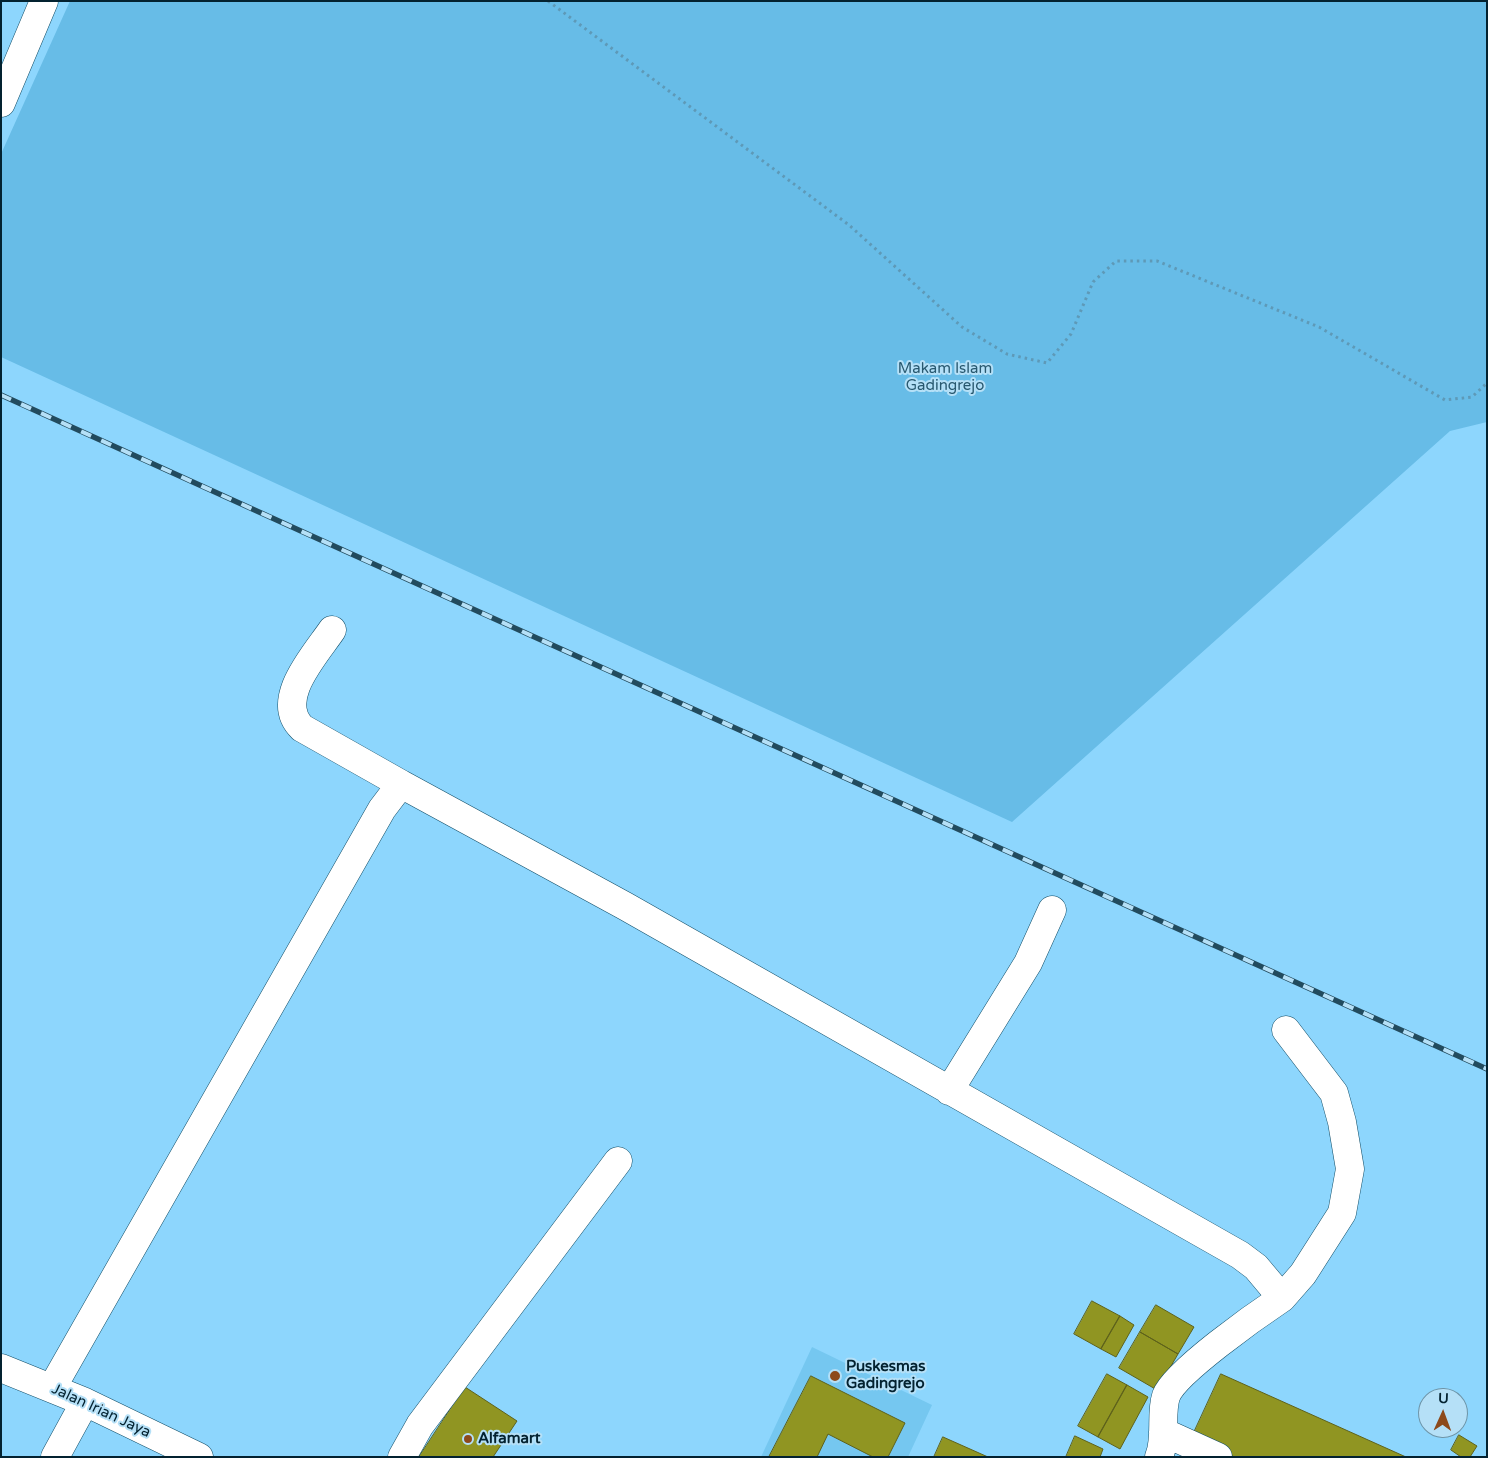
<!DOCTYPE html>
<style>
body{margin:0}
#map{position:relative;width:1488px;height:1458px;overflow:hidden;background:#8dd6fd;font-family:"Varela Round",sans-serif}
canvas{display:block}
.frame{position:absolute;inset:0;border:2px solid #032230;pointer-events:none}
.north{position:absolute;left:1418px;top:1388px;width:50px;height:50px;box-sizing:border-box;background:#b5e0f7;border:1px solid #6e94a7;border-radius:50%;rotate:2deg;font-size:14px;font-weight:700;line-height:20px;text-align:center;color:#032230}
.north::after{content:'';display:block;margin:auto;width:18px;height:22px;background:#8d4a1b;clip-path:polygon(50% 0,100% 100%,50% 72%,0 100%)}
</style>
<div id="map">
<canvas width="1488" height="1458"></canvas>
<div class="frame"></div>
<div class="north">U</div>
</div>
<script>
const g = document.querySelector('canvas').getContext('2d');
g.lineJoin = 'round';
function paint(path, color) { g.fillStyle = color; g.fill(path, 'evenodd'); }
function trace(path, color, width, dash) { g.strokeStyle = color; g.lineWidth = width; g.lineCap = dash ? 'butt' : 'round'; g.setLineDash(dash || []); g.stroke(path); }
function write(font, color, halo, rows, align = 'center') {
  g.font = font + ' "Varela Round",sans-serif'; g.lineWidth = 4; g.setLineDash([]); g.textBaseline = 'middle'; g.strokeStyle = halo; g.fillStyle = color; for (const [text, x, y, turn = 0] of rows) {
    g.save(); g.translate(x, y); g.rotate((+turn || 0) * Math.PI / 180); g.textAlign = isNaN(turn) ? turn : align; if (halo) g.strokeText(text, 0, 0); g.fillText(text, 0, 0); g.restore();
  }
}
const built = new Path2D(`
 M812 1347 932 1405 908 1457H761Z`);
const green = new Path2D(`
 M70 1H1487V422L1450 431 1012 822 1 357V154Z`);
const building = new Path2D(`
 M1092 1301 1120 1316 1101 1349 1074 1334Z
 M1156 1305 1194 1327 1178 1354 1140 1332Z
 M1120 1316 1134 1325 1116 1357 1101 1349Z
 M1140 1332 1178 1354 1157 1390 1119 1368Z
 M1107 1374 1127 1385 1098 1437 1078 1426Z
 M1221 1374 1406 1457H1232L1191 1439Z
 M811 1376 905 1423 888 1457H873L828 1434 817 1457H769Z
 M1127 1385 1148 1397 1120 1449 1098 1437Z
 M465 1387 517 1421 493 1457H419Z
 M1459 1435 1477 1446 1470 1457H1461L1451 1450Z
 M1075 1436 1103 1449 1100 1457H1066Z
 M943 1437 988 1457H934Z`);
const path = new Path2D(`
 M548 1 849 225 962 327 1007 354 1047 363 1071 334 1093 282 1116 261H1157L1319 327 1445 400 1472 397 1487 383`);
const minor = new Path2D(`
 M1 103 44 1
 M332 630C315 655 273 700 302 728L401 784
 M949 1091 1028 963 1052 910
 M1282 1298 1303 1274 1342 1213 1350 1169 1342 1122 1334 1093 1286 1030
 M1 1368 85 1402 199 1457
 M52 1388 382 809 401 784 625 906 1240 1255 1256 1267 1282 1298C1258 1314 1175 1372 1166 1396 1160 1415 1167 1438 1159 1457
 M1163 1432 1218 1457
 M55 1457 85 1402
 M402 1457 420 1425 618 1161`);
const rail = new Path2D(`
 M1 395 1487 1069`);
const markers = [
 [835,1376,6,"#8d4a1b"],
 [468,1439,5,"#8d4a1b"]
];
const parkNames = [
 ["Makam Islam",945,369],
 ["Gadingrejo",945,386]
];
const poiNames = [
 ["Puskesmas",846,1367],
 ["Gadingrejo",846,1384],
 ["Alfamart",478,1439]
];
const streetNames = [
 ["Jalan Irian Jaya",101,1411,25]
];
paint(built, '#75c7f0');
paint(green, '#67bce7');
paint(building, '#909522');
trace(building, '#5d611b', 1);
trace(minor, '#114d67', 29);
trace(path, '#5e99b7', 3, [2.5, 4]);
trace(minor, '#fff', 28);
trace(rail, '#224b5e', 5.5);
trace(rail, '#b5e0f7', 4, [11]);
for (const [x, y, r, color] of markers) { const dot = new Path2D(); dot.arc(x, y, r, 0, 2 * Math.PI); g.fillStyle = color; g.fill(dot); trace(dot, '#b5e0f7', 2); }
write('15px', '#28586f', '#b5e0f7', parkNames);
write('bold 15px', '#032230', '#b5e0f7', poiNames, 'left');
write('15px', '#032230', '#b5e0f7', streetNames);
</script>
